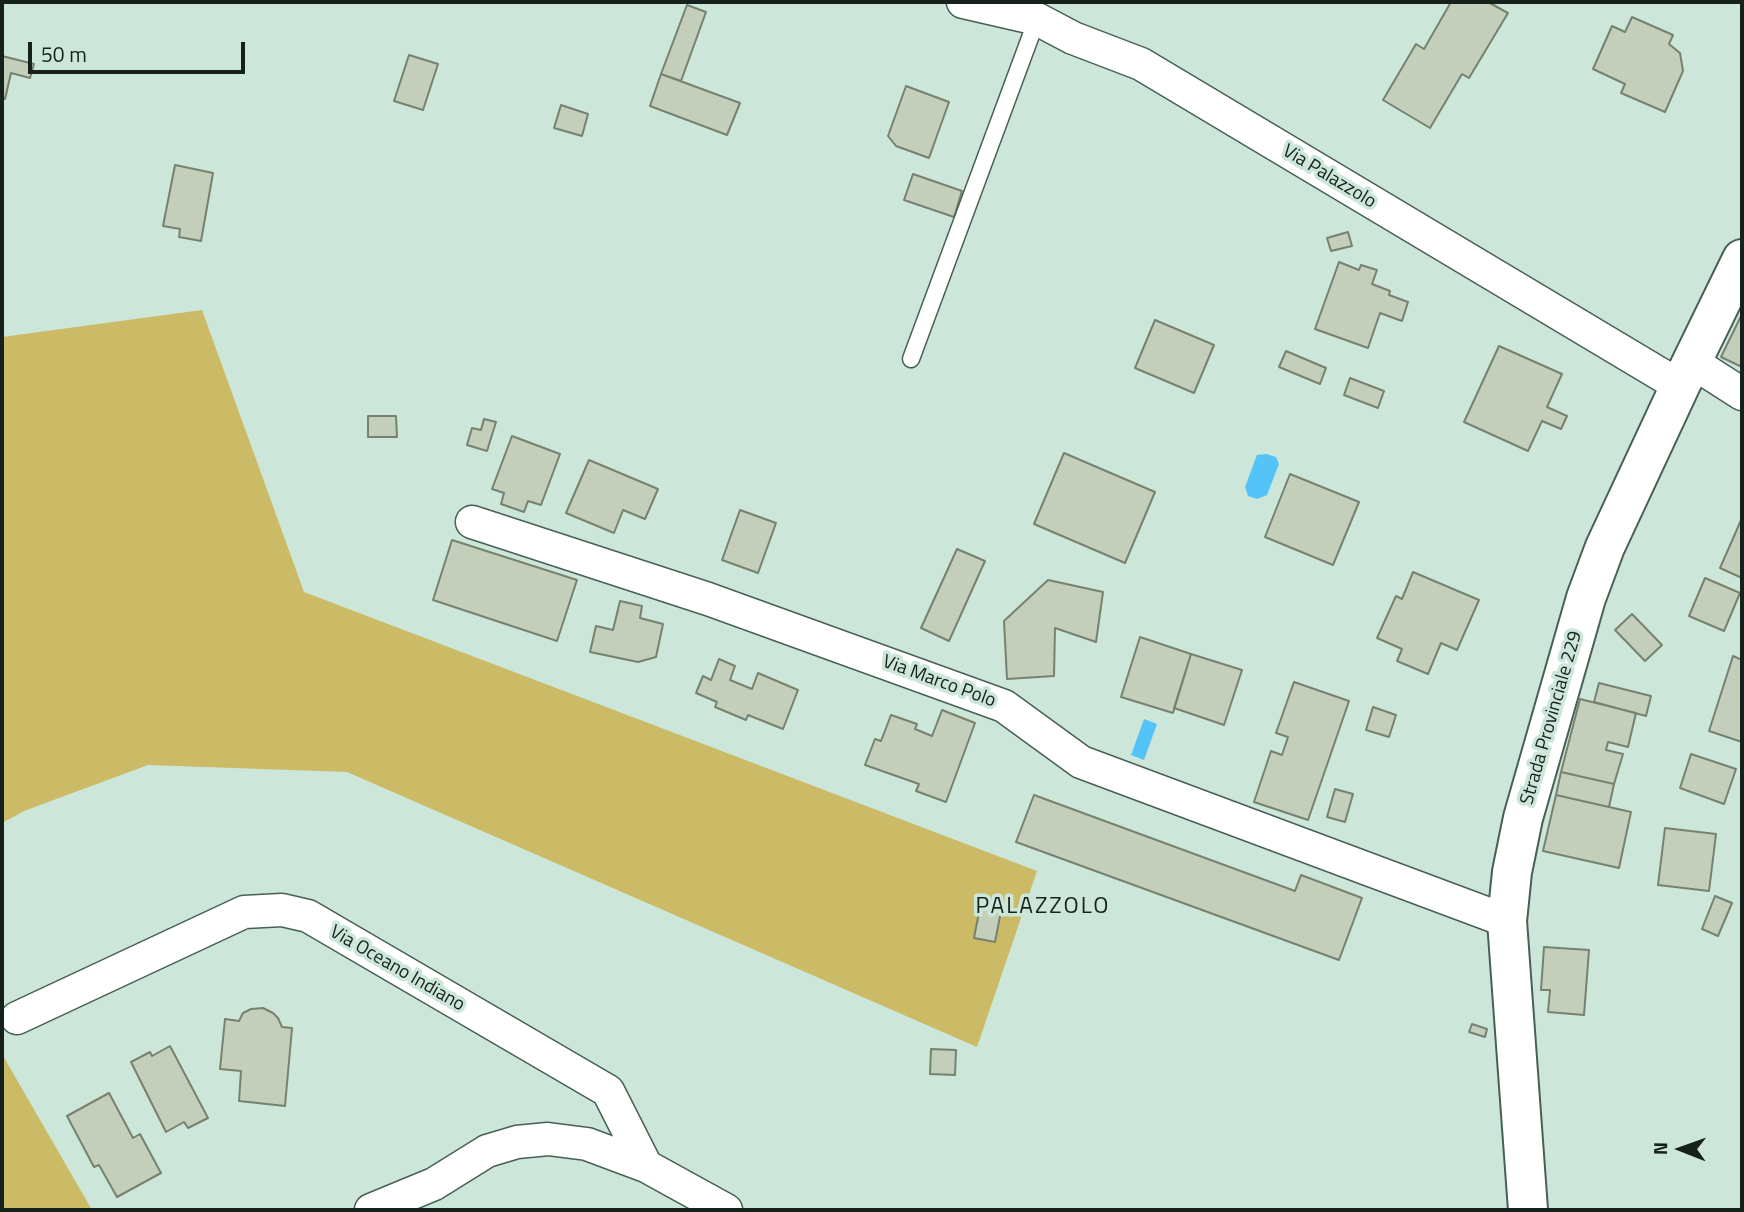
<!DOCTYPE html>
<style>
body{margin:0}
#map{position:relative;width:1744px;height:1212px;overflow:hidden;background:#cce6d9;font-family:"Titillium Web",sans-serif}
canvas{display:block}
.frame{position:absolute;inset:0;border:4px solid #17211c;pointer-events:none}
.north{position:absolute;left:1646px;top:1114px;width:70px;height:70px;-webkit-text-stroke:5px #cce6d9;paint-order:stroke;rotate:271deg;font-size:19px;font-weight:700;line-height:28px;text-align:center;color:#17211c}
.north::after{content:'';display:block;margin:auto;width:24px;height:32px;background:#17211c;clip-path:polygon(50% 0,100% 100%,50% 72%,0 100%)}
.scale{position:absolute;left:28px;top:42px;width:217px;height:32px;box-sizing:border-box;border:4px solid #17211c;border-top:0;padding-left:9px;font-size:21px;line-height:24px;white-space:nowrap;color:#17211c;-webkit-text-stroke:5px #cce6d9;paint-order:stroke}
</style>
<div id="map">
<canvas width="1744" height="1212"></canvas>
<div class="frame"></div>
<div class="north">N</div>
<div class="scale">50 m</div>
</div>
<script>
const g = document.querySelector('canvas').getContext('2d');
g.lineJoin = 'round';
function paint(path, color) { g.fillStyle = color; g.fill(path, 'evenodd'); }
function trace(path, color, width, dash) { g.strokeStyle = color; g.lineWidth = width; g.lineCap = dash ? 'butt' : 'round'; g.setLineDash(dash || []); g.stroke(path); }
function write(font, color, halo, rows, align = 'center') {
  g.font = font + ' "Titillium Web",sans-serif'; g.lineWidth = 7; g.setLineDash([]); g.textBaseline = 'middle'; g.strokeStyle = halo; g.fillStyle = color; for (const [text, x, y, turn = 0] of rows) {
    g.save(); g.translate(x, y); g.rotate((+turn || 0) * Math.PI / 180); g.textAlign = isNaN(turn) ? turn : align; if (halo) g.strokeText(text, 0, 0); g.fillText(text, 0, 0); g.restore();
  }
}
const green = new Path2D(`
 M202 310 304 592 1037 871 977 1047 347 772 148 765 24 811 2 823V337Z
 M2 1054 92 1210H2Z`);
const water = new Path2D(`
 M1266 454 1276 457 1279 464 1267 495 1257 499 1248 496 1245 487 1257 455Z
 M1144 719 1157 724 1144 760 1131 755Z`);
const building = new Path2D(`
 M1451 2H1488L1508 13 1469 78 1462 74 1430 128 1383 100 1416 44 1424 49Z
 M687 5 706 12 681 81 661 74Z
 M1632 17 1673 35 1669 44 1680 53 1683 71 1665 112 1621 93 1625 84 1593 69 1612 26 1625 32Z
 M409 55 438 64 423 110 394 101Z
 M2 56 34 64 30 78 11 73 5 99 2 98Z
 M661 74 740 103 727 135 650 106Z
 M906 86 949 102 929 158 896 146 888 136Z
 M561 105 588 114 582 136 554 128Z
 M175 165 213 173 201 241 179 237 180 229 163 226Z
 M913 174 962 191 954 217 904 200Z
 M1348 232 1352 246 1331 251 1327 238Z
 M1339 262 1359 270 1361 265 1377 270 1372 284 1390 291 1389 295 1408 302 1402 321 1380 313 1368 348 1315 329Z
 M1741 316 1742 317V367L1721 357Z
 M1155 320 1214 345 1194 393 1135 368Z
 M1499 346 1562 374 1547 407 1567 416 1561 429 1542 421 1528 451 1464 422Z
 M1286 351 1326 368 1320 384 1279 367Z
 M1350 378 1384 391 1378 408 1344 395Z
 M368 416H396L397 437H368Z
 M484 419 496 422 487 451 467 445 472 428 481 430Z
 M512 436 560 454 541 505 528 501 524 512 501 504 504 493 492 489Z
 M1064 453 1155 492 1125 563 1034 524Z
 M589 460 658 489 645 519 623 510 614 533 566 513Z
 M1290 474 1359 502 1333 565 1265 537Z
 M740 510 776 523 758 573 722 560Z
 M1742 518V578L1720 568Z
 M452 540 577 580 557 641 433 600Z
 M957 549 985 561 949 641 921 628Z
 M1413 572 1479 600 1457 650 1441 643 1428 674 1397 661 1402 649 1377 638 1396 596 1402 599Z
 M1705 578 1740 593 1724 631 1689 616Z
 M1048 580 1103 592 1096 642 1055 628 1054 676 1007 679 1004 621Z
 M620 601 642 606 640 618 663 624 656 657 638 662 590 652 596 626 613 630Z
 M1632 614 1662 645 1645 661 1615 630Z
 M1140 637 1191 654 1173 713 1121 697Z
 M1191 654 1242 670 1224 725 1174 708Z
 M1733 656 1742 660V742L1709 731Z
 M719 659 735 666 730 680 752 689 758 673 798 690 783 729 748 715 746 720 715 707 717 702 696 693 703 676 711 680Z
 M1294 682 1349 701 1308 820 1254 802 1271 751 1282 755 1288 737 1276 733Z
 M1599 683 1651 696 1646 716 1594 702Z
 M1580 699 1636 713 1628 747 1608 742 1606 750 1623 754 1614 784 1561 772Z
 M1373 707 1396 715 1389 737 1366 730Z
 M942 710 975 723 946 802 916 791 919 784 865 765 875 739 881 741 891 715 917 724 915 729 932 736Z
 M1691 754 1736 769 1724 804 1680 788Z
 M1561 772 1614 784 1609 807 1556 795Z
 M1335 789 1353 794 1345 822 1327 817Z
 M1034 795 1295 891 1301 875 1362 898 1339 960 1016 842Z
 M1556 795 1631 812 1619 868 1543 851Z
 M1665 828 1716 834 1709 891 1658 885Z
 M1715 896 1732 903 1718 936 1702 929Z
 M982 897 1003 901 995 942 974 938Z
 M1544 947 1589 950 1584 1015 1548 1012 1550 990H1541Z
 M263 1008 273 1013 278 1018 282 1027 292 1028 285 1106 239 1101 241 1071 220 1069 225 1019 239 1021 243 1013 251 1009Z
 M1472 1024 1487 1029 1485 1037 1469 1032Z
 M170 1046 208 1118 188 1128 184 1122 166 1132 131 1062 150 1052 152 1056Z
 M931 1049 956 1050 955 1075 930 1074Z
 M109 1093 133 1138 140 1134 161 1173 117 1197 99 1165 94 1167 67 1116Z`);
const service = new Path2D(`
 M911 359 1037 19`);
const minor = new Path2D(`
 M963 2 1037 19 1073 38 1141 64 1680 386
 M1692 362 1742 394
 M472 522 708 599 1004 706 1081 762 1507 921
 M17 1018 244 912 282 910 308 916 608 1091 646 1166 726 1210
 M371 1210 434 1184 487 1151 517 1142 548 1139 587 1144 646 1166`);
const tertiary = new Path2D(`
 M1528 1210 1507 921 1512 872 1523 818 1586 598 1605 547 1680 386 1742 259`);
const streetNames = [
 ["Via Palazzolo",1329,177,31],
 ["Via Marco Polo",939,682,20],
 ["Strada Provinciale 229",1552,718,-74],
 ["Via Oceano Indiano",397,969,30]
];
const quarterNames = [
 ["PALAZZOLO",1043,907]
];
paint(green, '#cb6');
paint(water, '#54c3f8');
paint(building, '#c3cfba');
trace(building, '#76826e', 2);
trace(service, '#485f54', 19);
trace(minor, '#485f54', 35);
trace(tertiary, '#485f54', 42);
trace(service, '#fff', 16);
trace(minor, '#fff', 32);
trace(tertiary, '#fff', 38);
write('19px', '#17211c', '#cce6d9', streetNames);
g.letterSpacing = '2px';
write('23px', '#17211c', '#cce6d9', quarterNames);
g.letterSpacing = '0px';
</script>
